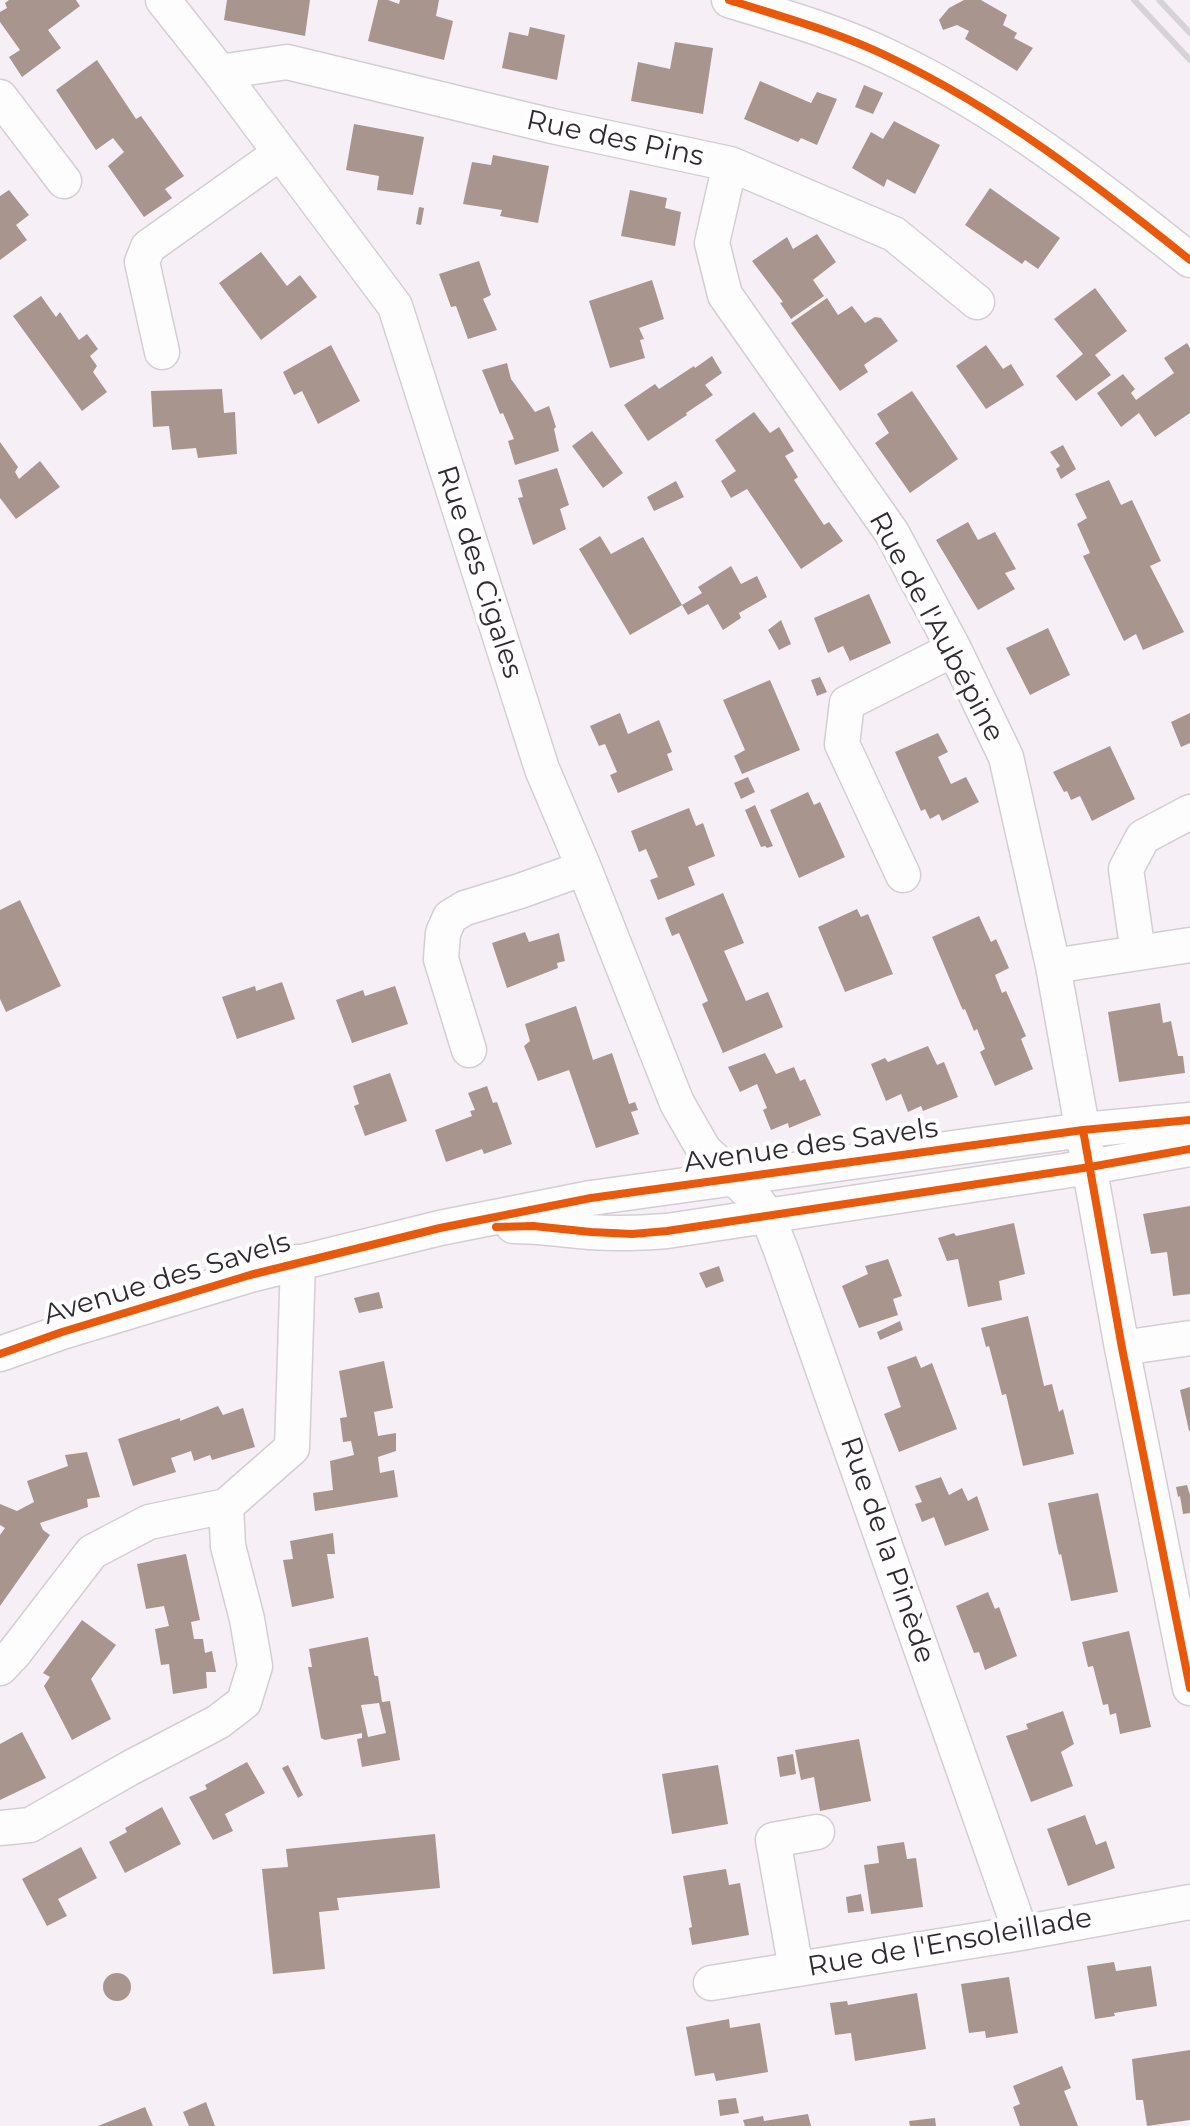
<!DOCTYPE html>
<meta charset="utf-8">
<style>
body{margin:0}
canvas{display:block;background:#f6f0f6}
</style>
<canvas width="1190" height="2126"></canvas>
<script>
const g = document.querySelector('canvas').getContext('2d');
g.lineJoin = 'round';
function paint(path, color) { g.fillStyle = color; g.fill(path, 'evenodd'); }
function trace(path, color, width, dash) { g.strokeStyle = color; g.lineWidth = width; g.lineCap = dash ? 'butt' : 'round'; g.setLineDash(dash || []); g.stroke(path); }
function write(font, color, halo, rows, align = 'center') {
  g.font = font + ' Montserrat,sans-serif'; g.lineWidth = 8; g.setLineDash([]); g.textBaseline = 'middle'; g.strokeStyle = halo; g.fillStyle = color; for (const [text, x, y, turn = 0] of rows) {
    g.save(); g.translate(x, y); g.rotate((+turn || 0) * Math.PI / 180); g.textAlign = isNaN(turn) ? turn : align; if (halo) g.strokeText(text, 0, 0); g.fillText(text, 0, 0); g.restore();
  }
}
const building = new Path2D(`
 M9 0H76L80 6 48 30 61 48 22 77 9 57 20 50 0 22V12L7 8 5 3Z
 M227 0H310L305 36 224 20Z
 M378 0H388L399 4 400 0H439L436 16 453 21 444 60 368 41Z
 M964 0H981L1007 15 1003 25 1017 33 1014 38 1033 48 1017 71 965 39 969 31 957 25 943 30 939 20 949 8Z
 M530 27 565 35 557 80 502 68 509 32 528 36Z
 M675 42 713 48 703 114 631 101 638 62 670 69Z
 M97 60 136 119 141 116 184 176 165 189 172 198 144 217 108 166 124 152 113 138 96 150 56 90Z
 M760 81 811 103 817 92 837 99 817 145 801 138 798 142 744 119Z
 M864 85 883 93 873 114 855 107Z
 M894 121 940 145 915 194 887 179 884 187 852 168 871 132 883 139Z
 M354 124 424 137 413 195 377 190 379 176 346 170Z
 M493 155 549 166 538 223 500 216 502 210 463 204 472 162 491 165Z
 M990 188 1060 238 1038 269 1025 260 1022 264 965 225Z
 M9 190 29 215 16 225 27 240 0 260V196Z
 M630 190 667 198 665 208 681 212 675 246 621 236Z
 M419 207 424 208 421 225 416 224Z
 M817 234 836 262 813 280 824 296 791 319 780 303 783 302 752 261 787 237 793 249Z
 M261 252 287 286 300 275 317 297 261 340 219 283Z
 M479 261 491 295 483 299 497 330 468 339 456 306 451 307 439 274Z
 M652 280 664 319 639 328 644 339 640 340 645 358 610 368 589 301Z
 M1095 288 1127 331 1095 355 1111 375 1076 401 1056 376 1083 354 1054 319Z
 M41 296 56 317 60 312 79 340 87 334 98 349 90 356 97 366 93 372 107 392 82 411 13 316Z
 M827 298 838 315 852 306 865 323 875 317 881 318 898 341 864 365 868 372 840 391 791 323Z
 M1187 343 1190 348V413L1155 437 1139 413 1121 427 1097 393 1123 374 1135 389 1131 393 1136 400 1174 373 1164 358Z
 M331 345 360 401 318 424 302 391 294 395 283 372Z
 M986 345 1003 369 1011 364 1024 385 986 409 956 366Z
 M712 356 722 373 705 385 713 395 686 413 687 415 648 441 624 405 655 384 659 389 694 366 695 368Z
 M507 363 511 379 535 412 549 406 556 427 554 429 559 451 515 465 508 441 514 439 503 413 500 414 482 370Z
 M222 389 224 413 235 412 237 454 198 458 196 448 172 450 169 426 153 427 151 391Z
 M912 391 958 459 910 493 875 443 889 433 877 414Z
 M754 412 770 433 779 427 794 451 785 456 798 477 794 480 824 525 829 522 843 541 801 569 747 489 731 498 721 481 736 471 715 440Z
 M592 431 623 473 603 488 572 446Z
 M0 442 18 467 15 472 19 479 40 461 60 487 16 519 0 498Z
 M1063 445 1076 469 1061 479 1056 469 1060 466 1050 452Z
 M557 468 569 505 560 509 566 529 533 545 518 498 523 497 518 480Z
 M1109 480 1121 505 1132 500 1161 561 1150 566 1184 632 1143 650 1136 634 1124 641 1083 556 1090 553 1077 524 1087 518 1075 494Z
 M676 481 684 497 654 511 647 497Z
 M968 522 978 540 995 532 1016 569 1005 573 1015 589 978 610 936 540Z
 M600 536 611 554 643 537 682 605 630 635 579 549Z
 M731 566 741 584 757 576 767 597 739 613 741 618 723 630 708 604 688 615 682 605 702 593 698 587Z
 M869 594 891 643 850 661 843 646 828 653 814 618Z
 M781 620 791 644 779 650 768 630Z
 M1048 628 1070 675 1030 695 1006 648Z
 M820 677 827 692 817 696 811 680Z
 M770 680 800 750 742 774 734 756 745 750 723 700Z
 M620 713 628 734 659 720 672 752 667 754 673 770 618 793 610 775 617 772 605 744 599 746 590 726Z
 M1190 713V743L1181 747 1171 722Z
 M938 733 948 752 938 757 951 784 966 777 979 802 942 821 939 814 930 819 925 809 921 811 895 752Z
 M1110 746 1135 799 1092 821 1080 796 1071 800 1067 791 1064 792 1053 772Z
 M748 777 755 792 741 799 734 783Z
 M808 792 814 805 820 802 845 857 799 878 770 810Z
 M755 805 773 846 767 848 765 846 761 847 745 810Z
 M689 808 696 826 703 823 715 856 688 867 695 885 658 900 650 880 658 877 646 849 639 852 631 831Z
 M723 893 744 943 724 951 746 1001 768 992 783 1027 723 1053 702 1004 708 1001 679 933 672 936 665 918Z
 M20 900 61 986 6 1012 0 999V910Z
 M857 909 861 917 868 914 893 974 845 992 818 927Z
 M979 916 991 942 996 939 1009 968 995 975 1002 993 1006 991 1026 1036 1021 1039 1033 1069 995 1086 980 1052 985 1049 977 1029 974 1031 965 1009 963 1010 961 1006 932 937Z
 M525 932 529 942 559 933 565 961 557 963 558 968 507 988 492 943Z
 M282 982 295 1019 237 1039 222 997 255 986 256 991Z
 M395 986 408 1024 352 1043 336 1000 363 990 365 996Z
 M1160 1003 1163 1023 1171 1021 1178 1056H1183L1185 1073 1119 1082 1108 1012Z
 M576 1006 593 1060 612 1053 629 1104 635 1102 638 1110 631 1112 639 1134 596 1148 569 1070 538 1081 524 1046 530 1041 525 1024Z
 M928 1046 937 1065 944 1062 958 1097 923 1111 921 1106 908 1112 901 1094 886 1101 871 1064 885 1058 888 1062Z
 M765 1053 776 1074 794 1067 800 1081 805 1079 821 1115 789 1128 788 1123 771 1130 763 1110 767 1108 757 1084 740 1092 728 1067Z
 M390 1073 407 1121 365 1136 354 1106 359 1104 353 1086Z
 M487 1086 493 1103 497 1102 512 1144 484 1154 482 1149 446 1162 435 1130 472 1116 470 1111 475 1110 468 1093Z
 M1190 1206V1294L1173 1296 1167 1252 1151 1254 1143 1214Z
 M1014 1223 1025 1274 999 1281 1002 1300 968 1307 958 1259 947 1261 938 1238 954 1233 956 1236Z
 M888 1259 902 1296 893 1299 898 1315 859 1328 842 1286 868 1274 865 1266Z
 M719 1266 724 1281 706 1288 699 1273Z
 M379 1292 383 1308 359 1313 354 1298Z
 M1028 1316 1044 1386 1052 1384 1059 1412 1063 1409 1074 1454 1023 1466 1006 1394 1002 1395 989 1346 986 1347 981 1328Z
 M900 1321 903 1330 880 1340 877 1332Z
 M916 1356 921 1368 932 1363 957 1429 899 1452 884 1414 901 1407 887 1367Z
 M384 1361 393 1408 374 1412 378 1436 396 1433V1451L378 1457 380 1473 394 1470 398 1497 315 1511 313 1493 333 1490 330 1461 354 1455 351 1441 343 1442 340 1418 347 1417 339 1371Z
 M1190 1387V1431H1189L1180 1390Z
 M218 1406 223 1415 243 1408 255 1447 212 1460 210 1455 194 1461 191 1451 171 1458 176 1472 133 1486 118 1439 180 1418V1421Z
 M87 1452 100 1497 87 1499 88 1507 40 1523 43 1530 50 1535 0 1606V1535L5 1528 0 1525V1504L17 1511 34 1502 27 1481 68 1466 65 1455Z
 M941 1477 949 1495 962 1488 968 1501 977 1496 989 1530 945 1546 934 1517 922 1522 915 1504 922 1502 915 1486Z
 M1187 1485 1190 1495V1513L1183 1514 1180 1496 1178 1497 1176 1487Z
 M1098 1493 1118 1592 1071 1601 1061 1554 1059 1555 1057 1547 1048 1503Z
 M333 1533 335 1554H327L334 1598 292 1607 283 1560 293 1559 290 1541Z
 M186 1554 200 1620 191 1622 194 1639H203L205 1653 212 1651 216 1672H206L207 1688 173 1694 169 1664 161 1665 155 1629 169 1626 164 1606 146 1609 137 1564Z
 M988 1592 995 1609 999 1607 1017 1656 985 1670 979 1652 974 1653 956 1606Z
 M82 1620 116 1645 91 1679 111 1719 72 1740 44 1686 50 1677 43 1673Z
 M1129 1631 1151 1727 1120 1734 1116 1713 1110 1715 1108 1704 1103 1705 1093 1666 1088 1667 1082 1642Z
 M368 1637 374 1674 375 1676H378L382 1702 390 1701 400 1760 362 1767 357 1739 362 1738V1733L325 1740 321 1738 308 1667H312L309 1649ZM379 1703 386 1733 368 1737 361 1705Z
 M1063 1711 1074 1744 1061 1752 1073 1786 1031 1802 1006 1736 1028 1729 1026 1724Z
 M22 1732 46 1778 0 1800V1744Z
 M859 1739 871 1801 820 1811 814 1777 801 1780 795 1750Z
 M793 1754 796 1774 780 1777 777 1757Z
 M247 1762 265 1793 225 1814 233 1831 213 1840 189 1797 207 1789 205 1785Z
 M288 1765 303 1795 298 1798 282 1768Z
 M718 1765 728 1824 672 1834 662 1774Z
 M162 1807 181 1844 125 1873 109 1842 127 1832 125 1828Z
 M1085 1815 1096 1845 1106 1841 1115 1868 1068 1886 1047 1829Z
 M435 1834 440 1888 337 1898 339 1910 319 1912 325 1969 273 1974 262 1869 288 1867 286 1849Z
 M904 1842 907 1859 916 1858 923 1907 871 1914 864 1865 879 1863 877 1846Z
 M81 1847 97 1878 58 1899 67 1916 47 1926 22 1879Z
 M726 1869 729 1885 740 1883 749 1935 692 1945 689 1928 692 1927 683 1876Z
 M861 1894 864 1911 848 1913 846 1897Z
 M1114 1962 1116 1971 1151 1966 1157 2006 1114 2013 1115 2016 1095 2019 1087 1966Z
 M103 1987a14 14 0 1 1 28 0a14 14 0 1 1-28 0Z
 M1009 1977 1018 2033 986 2038 985 2031 969 2033 961 1984Z
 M917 1993 926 2049 855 2061 851 2033 835 2035 830 2003 847 2001 848 2005Z
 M729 2019 730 2028 760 2023 768 2072 716 2081 714 2073 695 2076 686 2027Z
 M1190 2050V2120L1147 2126 1143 2100H1136L1132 2059Z
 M1062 2066 1071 2088 1064 2091 1078 2126H1020L1013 2107 1020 2104 1013 2086Z
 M736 2098 739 2113 720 2116 718 2100Z
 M206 2102 215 2126H189L183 2112Z
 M145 2107 153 2126H98Z
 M808 2114 811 2126H745L743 2120 763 2116 764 2121Z
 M935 2118 936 2126H910L909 2121Z`);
const street = new Path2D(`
 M163 0 220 72 395 306 542 769 584 868 677 1103 704 1150 754 1197 767 1215 781 1250 1021 1933
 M729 0C783 17 838 32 889 57 999 109 1095 184 1190 260
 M220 72 287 62 552 126 730 164 894 234 977 302
 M0 97 64 181
 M730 164 712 243 725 295 892 533 954 649 1006 757 1053 966 1122 1348 1190 1688
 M162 352 142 262 148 247 280 153
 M903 875 842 744 847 703 954 649
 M1138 953 1126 869 1143 837 1190 812
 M1053 966 1190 945
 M469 1050 441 959 443 933 450 917 465 908 520 891 584 868
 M513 1226C539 1226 564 1230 590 1232 616 1234 641 1233 667 1231L1090 1167 1190 1149
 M1122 1348 1190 1338
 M0 1354 62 1332 250 1275 440 1228 591 1198 1083 1130 1190 1120
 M0 1668 15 1652 92 1552 149 1522 226 1506 292 1448 298 1262
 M0 1828 30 1825 130 1768 218 1722 244 1702 255 1666 247 1619 228 1546 226 1506
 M796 1969 773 1840 817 1832
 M711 1983 1021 1933 1190 1902`);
const rail = new Path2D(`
 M1134 0 1190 60
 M1159 0 1190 33`);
const cycleway = new Path2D(`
 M729 0C783 17 838 32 889 57 999 109 1095 184 1190 260
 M1083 1130 1122 1348 1190 1688
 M496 1227 533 1226 591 1232 632 1234 667 1231 1090 1167 1190 1149
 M0 1354 62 1332 250 1275 440 1228 591 1198 1083 1130 1190 1120`);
const streetNames = [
 ["Rue des Pins",615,139,12],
 ["Rue des Cigales",479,572,72],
 ["Rue de l'Aubépine",936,627,62],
 ["Avenue des Savels",811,1146,-8],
 ["Avenue des Savels",167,1279,-17],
 ["Rue de la Pinède",887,1550,71],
 ["Rue de l'Ensoleillade",950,1943,-10]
];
paint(building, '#a7958e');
trace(street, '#d4ced4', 37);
trace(street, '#fefdfe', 34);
trace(rail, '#d6d3d6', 6);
trace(cycleway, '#e8590c', 8);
write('28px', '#2f2a2f', '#fff', streetNames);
</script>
